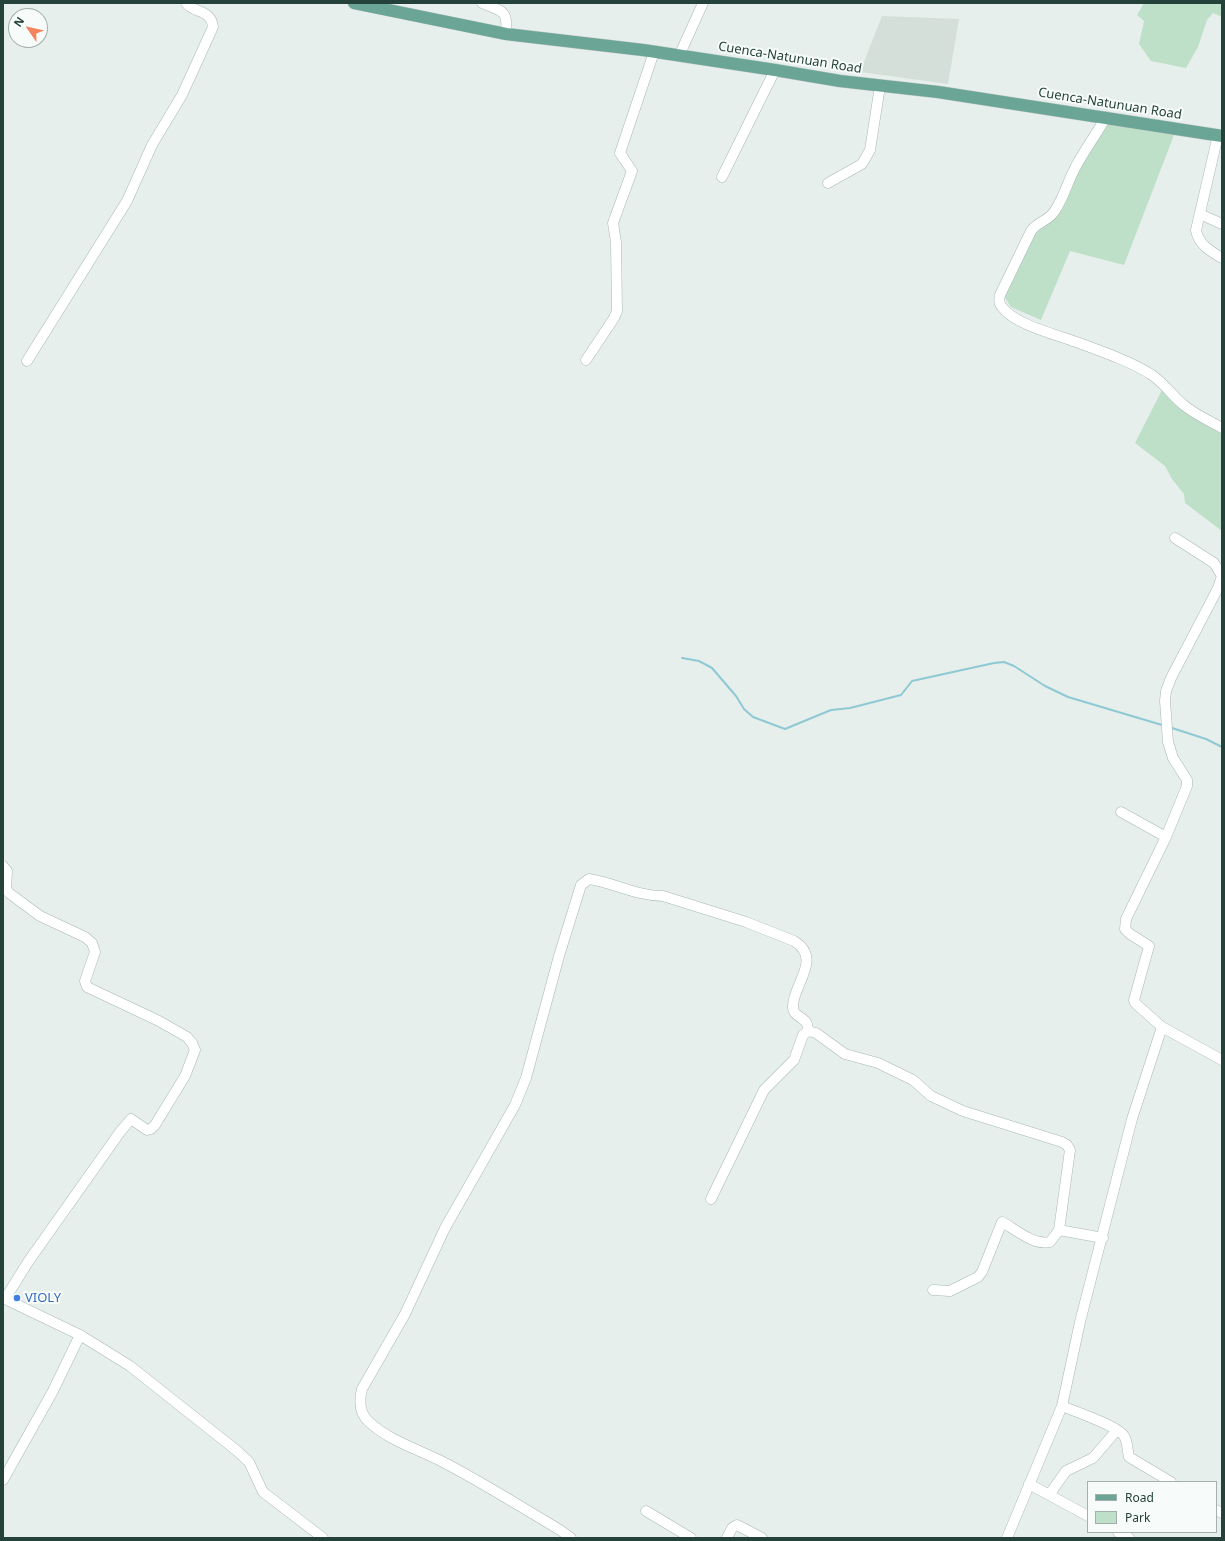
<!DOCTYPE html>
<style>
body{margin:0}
#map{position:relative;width:1225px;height:1541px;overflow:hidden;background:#e6efeb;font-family:"Noto Sans",sans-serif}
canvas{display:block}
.frame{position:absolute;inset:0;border:4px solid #24423a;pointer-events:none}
.legend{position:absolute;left:1087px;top:1481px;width:130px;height:52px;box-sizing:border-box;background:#f7fbf9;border:1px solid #a3b1ad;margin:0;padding:5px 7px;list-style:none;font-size:12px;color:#24423a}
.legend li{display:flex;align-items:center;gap:8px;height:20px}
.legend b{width:20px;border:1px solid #a3b1ad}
.north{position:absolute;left:8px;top:8px;width:40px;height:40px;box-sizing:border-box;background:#f7fbf9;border:1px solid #a3b1ad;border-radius:50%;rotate:304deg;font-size:11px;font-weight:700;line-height:16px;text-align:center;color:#24423a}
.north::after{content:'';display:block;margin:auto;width:14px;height:18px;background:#f4845f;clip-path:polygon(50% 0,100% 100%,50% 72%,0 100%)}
</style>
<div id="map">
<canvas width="1225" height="1541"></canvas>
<div class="frame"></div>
<ul class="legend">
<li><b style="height:5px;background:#6aa596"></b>Road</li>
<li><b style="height:11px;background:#bfe0c8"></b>Park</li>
</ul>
<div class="north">N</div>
</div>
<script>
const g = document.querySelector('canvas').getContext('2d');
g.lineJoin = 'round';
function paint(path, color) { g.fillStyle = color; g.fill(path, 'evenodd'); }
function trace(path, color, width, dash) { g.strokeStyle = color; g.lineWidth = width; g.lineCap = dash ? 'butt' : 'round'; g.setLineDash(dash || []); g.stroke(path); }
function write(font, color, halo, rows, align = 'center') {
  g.font = font + ' "Noto Sans",sans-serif'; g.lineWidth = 4; g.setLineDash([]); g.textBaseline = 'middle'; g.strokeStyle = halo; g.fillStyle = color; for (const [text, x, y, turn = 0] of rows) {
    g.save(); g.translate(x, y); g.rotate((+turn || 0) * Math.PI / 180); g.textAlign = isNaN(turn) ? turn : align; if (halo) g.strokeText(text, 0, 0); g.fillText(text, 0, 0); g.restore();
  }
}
const built = new Path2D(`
 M882 16 959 19 948 84 860 72Z`);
const green = new Path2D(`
 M1144 3H1222V17L1213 13 1207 20 1198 47 1186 68 1151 61 1139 44 1144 21 1137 15Z
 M1101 123 1174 135 1124 265 1070 251 1041 320 1011 307 1004 296 1036 225 1049 220Z
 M1162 390 1222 428V531L1185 503 1184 494 1172 479 1165 466 1135 443Z`);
const stream = new Path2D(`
 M682 658 699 661 712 668 736 696 744 709 753 717 785 729 831 710 850 708 901 695 912 681 994 663 1004 662 1014 666 1045 686 1068 697 1162 725
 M1172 728 1206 739 1222 747`);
const minor = new Path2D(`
 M482 3C503 12 508 9 506 34
 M679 56 703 3
 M1106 117C1096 135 1083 152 1074 170 1067 184 1063 199 1054 212 1048 221 1037 222 1031 231L1000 295C999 299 999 304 1002 307 1015 325 1058 335 1079 343 1103 352 1130 361 1152 375 1165 384 1173 397 1185 406 1196 415 1210 421 1222 428
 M1218 135 1196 230C1198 244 1210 251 1222 258
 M722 177 775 70
 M828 183 862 164 870 150 880 86
 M1200 214 1222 224
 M586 360 614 318 617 311 616 242 613 223 632 171 620 153 654 52
 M27 361 127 201 152 145 182 95 213 27C211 9 195 14 186 3
 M1175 538 1214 563 1222 576
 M1222 576 1218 588 1171 678 1166 691 1165 701 1168 742 1173 758 1187 780V786L1166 837 1126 919 1125 929 1130 934 1149 946 1134 1000 1135 1003 1162 1027 1222 1060
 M1121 812 1166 837
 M3 866 7 871 6 889 9 893 40 916 85 937 92 943 95 952 85 981 87 987 159 1021 187 1037 192 1043 195 1050 185 1076 155 1125 151 1129 147 1130 131 1119 120 1132 28 1262 5 1299
 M711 1199 764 1090 794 1060 803 1035 808 1031 816 1033 845 1054 878 1063 913 1080 931 1096 963 1111 1062 1142 1067 1145 1070 1150 1059 1230 1103 1238
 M933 1290 950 1291 978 1277 982 1272 1002 1222C1015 1229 1034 1246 1050 1242L1059 1230
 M3 1298 80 1335 130 1366 236 1450 249 1462 263 1492 323 1538
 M1062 1406C1074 1411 1118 1426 1124 1436 1128 1442 1127 1450 1129 1457L1171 1482
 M3 1480 53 1391 80 1335
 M1029 1484 1088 1516
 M1049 1495 1066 1471 1093 1458 1117 1430
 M1216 1510 1222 1513
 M646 1511 691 1538
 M1118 1532 1129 1538
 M571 1538 560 1530C521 1507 482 1482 441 1461 417 1449 390 1441 369 1422 359 1413 359 1401 362 1389L405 1314 445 1228 515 1105 526 1078 559 956 581 885 589 879C615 883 637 896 663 896L746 922 794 941C823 959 793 984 793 1006 792 1015 801 1016 806 1022 808 1025 808 1029 808 1031
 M727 1538 732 1528 737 1525 762 1538
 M1007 1538 1062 1406 1080 1322 1132 1119 1162 1027`);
const major = new Path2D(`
 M354 3 506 34 643 50 775 70 840 81 938 92 1222 136`);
const markers = [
 [17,1298,4,"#3f7fe0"]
];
const streetNames = [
 ["Cuenca-Natunuan Road",790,58,9],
 ["Cuenca-Natunuan Road",1110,104,9]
];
const shopNames = [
 ["VIOLY",25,1298]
];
paint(built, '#d4dfda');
paint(green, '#bfe0c8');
trace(stream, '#8ec9d4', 2);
trace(minor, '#a8b8b2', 11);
trace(major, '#c2cac8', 13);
trace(minor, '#fff', 10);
trace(major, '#6aa596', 12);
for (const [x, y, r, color] of markers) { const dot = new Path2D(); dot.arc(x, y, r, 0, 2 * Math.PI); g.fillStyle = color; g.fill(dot); trace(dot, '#f7fbf9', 1.5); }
write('13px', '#24423a', '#f7fbf9', streetNames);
write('13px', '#366cbe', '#f7fbf9', shopNames, 'left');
</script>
